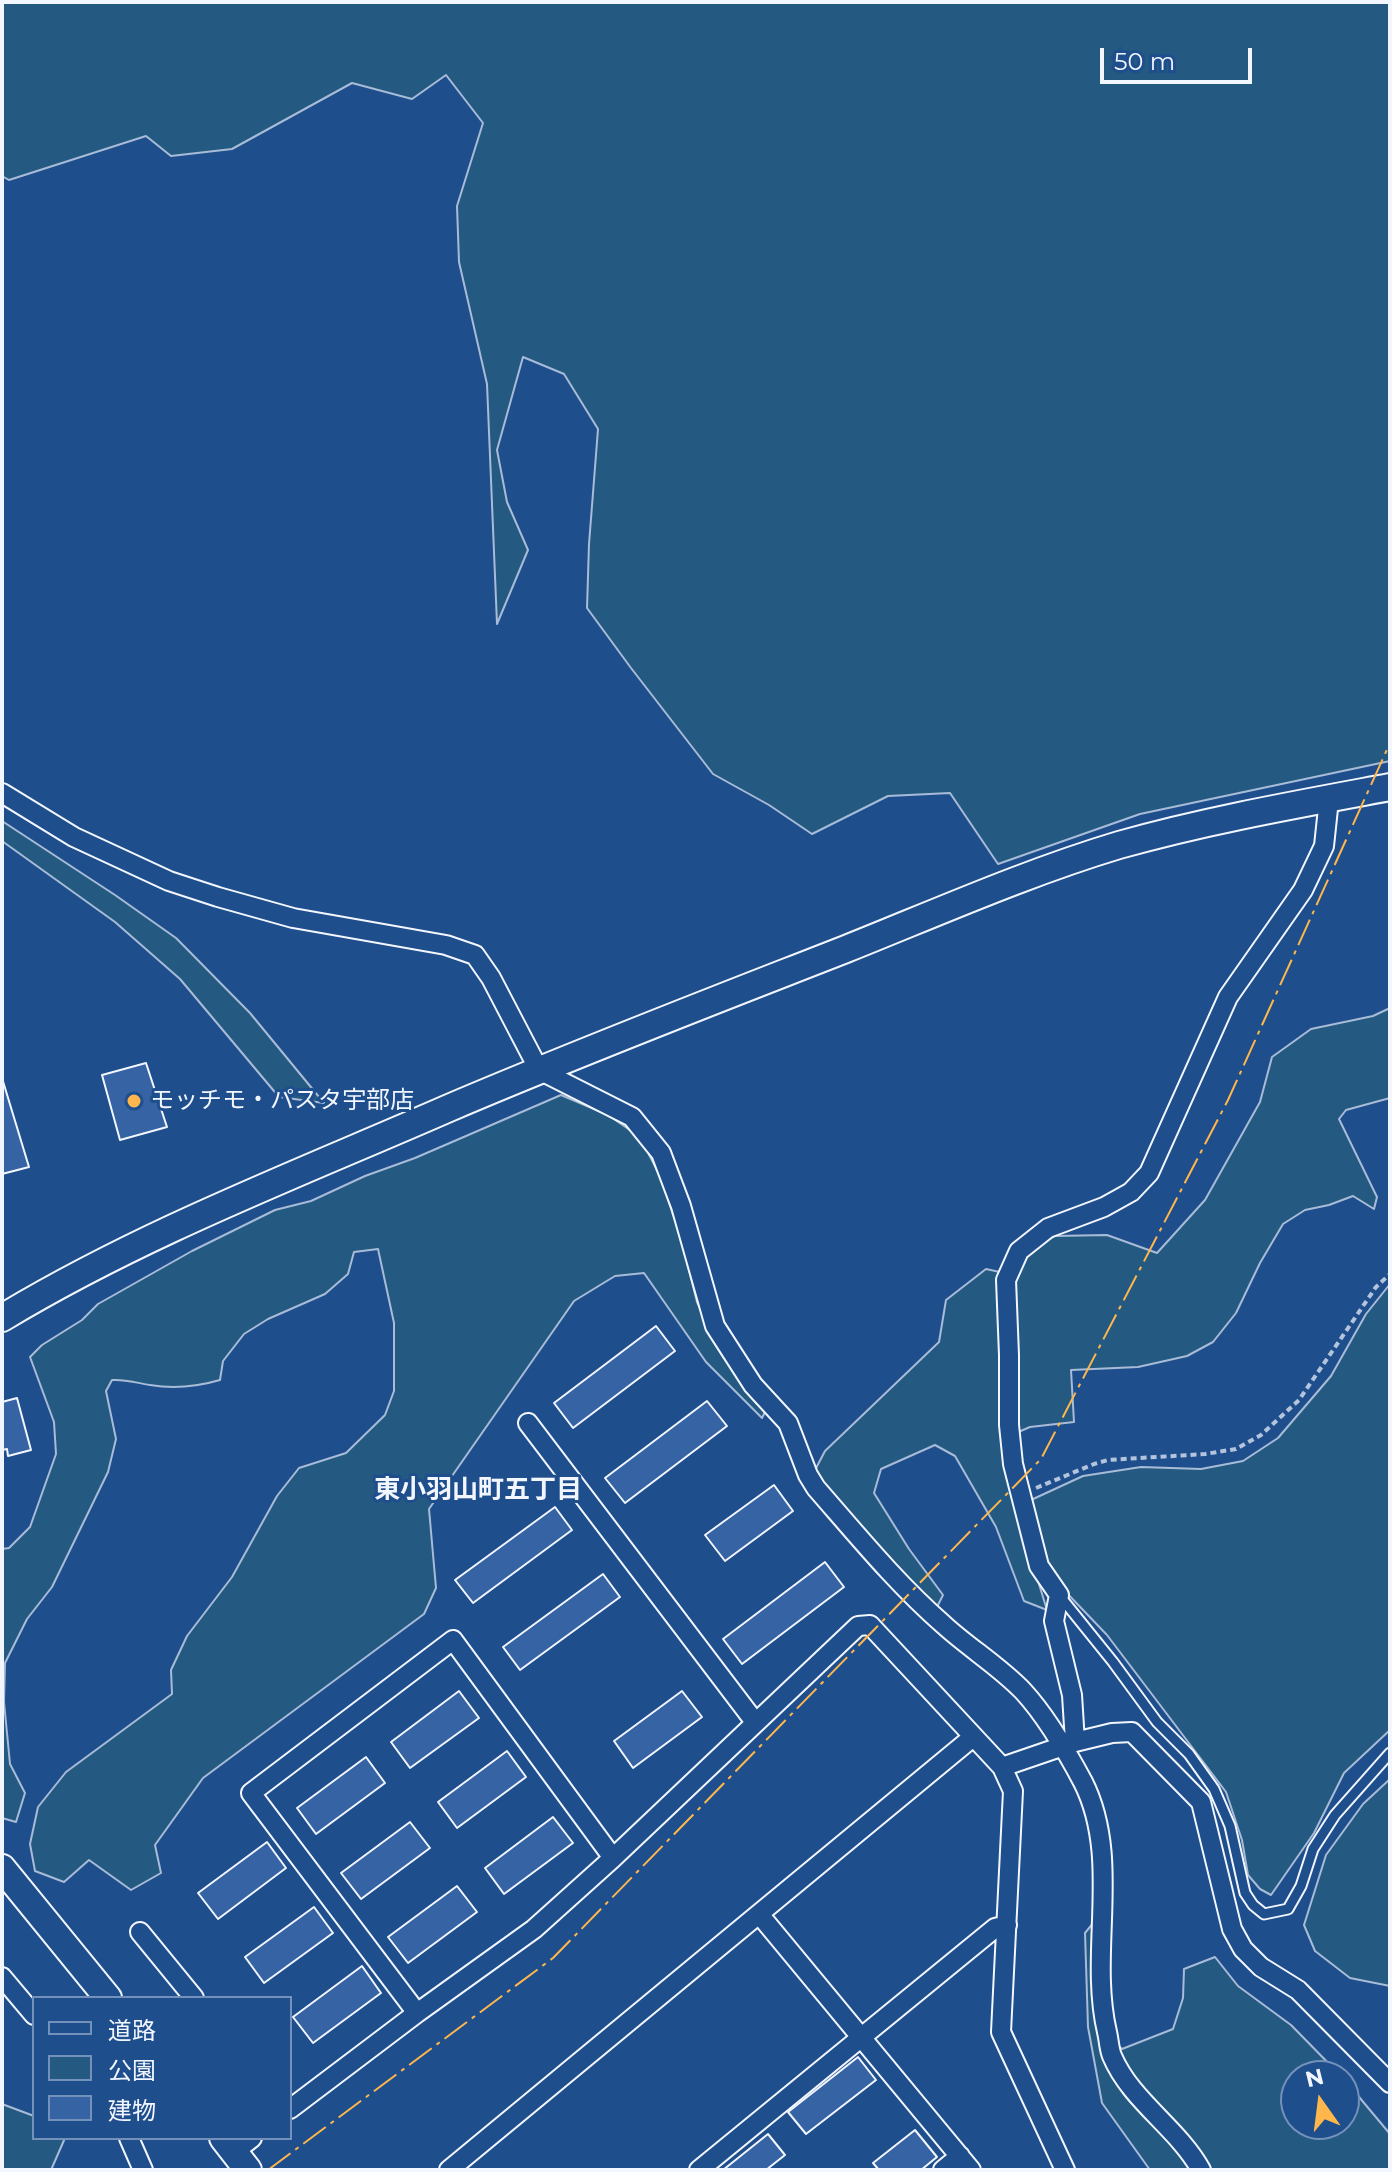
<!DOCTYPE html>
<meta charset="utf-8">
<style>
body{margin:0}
#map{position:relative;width:1392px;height:2172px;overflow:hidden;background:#1f4e8c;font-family:Montserrat,"Noto Sans JP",sans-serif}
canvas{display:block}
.frame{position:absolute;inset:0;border:4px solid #f2f6ff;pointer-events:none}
.legend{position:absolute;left:32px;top:1996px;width:260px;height:144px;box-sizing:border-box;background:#1f4e8c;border:2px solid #7391ba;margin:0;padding:10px 14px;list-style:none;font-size:24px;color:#f2f6ff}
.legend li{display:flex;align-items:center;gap:16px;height:40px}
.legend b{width:40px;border:2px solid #7391ba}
.north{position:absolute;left:1280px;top:2060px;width:80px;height:80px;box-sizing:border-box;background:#1f4e8c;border:2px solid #7391ba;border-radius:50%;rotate:346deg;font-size:22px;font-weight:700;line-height:32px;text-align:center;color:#f2f6ff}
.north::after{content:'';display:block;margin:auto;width:28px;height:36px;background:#ffb74d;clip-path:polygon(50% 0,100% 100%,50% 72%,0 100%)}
.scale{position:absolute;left:1100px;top:48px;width:152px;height:36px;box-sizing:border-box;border:4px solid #f2f6ff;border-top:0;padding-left:10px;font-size:24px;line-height:28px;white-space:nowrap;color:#f2f6ff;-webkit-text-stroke:6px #1f4e8c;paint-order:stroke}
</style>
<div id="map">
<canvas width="1392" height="2172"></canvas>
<div class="frame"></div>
<ul class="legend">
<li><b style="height:10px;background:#1f4e8c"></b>道路</li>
<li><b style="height:22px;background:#245a82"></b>公園</li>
<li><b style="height:22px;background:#3563a3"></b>建物</li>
</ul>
<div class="north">N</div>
<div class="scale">50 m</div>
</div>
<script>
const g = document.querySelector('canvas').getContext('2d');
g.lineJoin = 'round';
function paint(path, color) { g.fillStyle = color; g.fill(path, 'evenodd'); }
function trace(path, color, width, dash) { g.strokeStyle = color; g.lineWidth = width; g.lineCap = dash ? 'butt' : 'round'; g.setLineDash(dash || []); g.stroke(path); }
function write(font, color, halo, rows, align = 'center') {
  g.font = font + ' Montserrat,"Noto Sans JP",sans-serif'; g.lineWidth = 6; g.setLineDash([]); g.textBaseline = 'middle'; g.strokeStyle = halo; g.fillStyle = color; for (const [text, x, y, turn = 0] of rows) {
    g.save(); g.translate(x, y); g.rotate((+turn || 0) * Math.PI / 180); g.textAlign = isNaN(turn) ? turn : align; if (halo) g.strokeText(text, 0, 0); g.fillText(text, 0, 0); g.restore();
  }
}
const green = new Path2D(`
 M2 2H1390V761L1140 814 998 864 950 793 888 796 812 834 769 805 713 774 631 668 587 608 589 544 598 429 564 374 523 357 497 450 507 502 528 550 497 624 487 384 459 262 457 206 483 123 446 75 412 99 352 83 232 149 171 156 146 136 9 180 2 176Z
 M2 821 115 895 176 938 250 1013 324 1103 279 1097 180 979 115 922 2 841Z
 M1390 1008V1098L1346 1110 1339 1119 1377 1197 1374 1209 1353 1196 1329 1205 1305 1210 1283 1224 1260 1263 1236 1313 1213 1342 1187 1356 1138 1367 1071 1370 1074 1422 1030 1427 1002 1439 1026 1542 1047 1610 1024 1601 996 1527 955 1456 935 1445 881 1469 874 1493 909 1549 943 1595 936 1609 863 1540 814 1472 825 1451 939 1342 946 1300 986 1269 1018 1276 1023 1252 1055 1236 1107 1235 1157 1253 1205 1200 1260 1102 1272 1057 1311 1029 1373 1016Z
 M561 1095 608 1115 640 1137 661 1178 682 1242 697 1302 719 1349 744 1388 765 1412 762 1418 706 1362 644 1273 615 1276 574 1301 429 1509 436 1588 424 1614 203 1778 155 1845 161 1873 131 1890 89 1860 64 1882 35 1871 30 1844 38 1807 66 1772 172 1694 171 1670 187 1636 232 1577 277 1496 299 1468 346 1453 385 1415 394 1391V1323L378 1249 354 1252 348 1274 325 1294 268 1319 244 1334 223 1361 220 1380C196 1387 174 1389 150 1385 136 1383 126 1379 112 1380L106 1391 116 1439 108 1472 52 1587 27 1619 5 1663 4 1702 10 1764 25 1793 16 1822 2 1818V1549L9 1548 30 1527 56 1454 54 1422 30 1357 42 1345 82 1320 98 1304 192 1251 275 1210 311 1201 365 1176 415 1158Z
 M1390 1284V1730L1344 1773 1314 1833 1271 1895 1260 1889 1248 1875 1242 1840 1226 1792 1107 1635 1062 1588 1044 1558 1031 1500 1083 1476 1141 1467 1201 1469 1243 1461 1278 1438 1331 1376 1366 1314Z
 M1390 1779V1986L1350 1978 1315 1951 1304 1925 1326 1855 1363 1804Z
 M1094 1922 1098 2028 1122 2049 1173 2029 1183 1998 1184 1969 1215 1957 1238 1986 1291 2025 1341 2076H1296V2124H1344V2079L1390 2134V2170H1150L1102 2103 1088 2027 1085 1933Z
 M2 2104 34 2116V2138H65L51 2170H2Z`);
const building = new Path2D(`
 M146 1063 167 1127 120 1140 102 1075Z
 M2 1078 29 1167 2 1174Z
 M656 1326 675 1351 573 1428 554 1403Z
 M17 1398 31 1450 8 1456 7 1449 2 1450V1402Z
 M707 1401 727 1426 625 1503 605 1478Z
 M774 1485 793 1511 725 1561 705 1535Z
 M555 1507 572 1530 473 1603 455 1580Z
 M825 1562 844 1587 742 1664 723 1639Z
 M603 1574 620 1597 520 1670 503 1647Z
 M459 1691 479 1718 410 1768 391 1742Z
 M682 1691 702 1717 633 1768 614 1741Z
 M507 1751 526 1777 457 1828 438 1802Z
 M366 1757 385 1783 316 1834 297 1808Z
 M553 1817 573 1843 504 1894 485 1868Z
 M410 1822 430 1848 361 1899 341 1873Z
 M267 1842 286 1868 218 1919 198 1893Z
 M457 1886 477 1912 408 1963 388 1937Z
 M314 1907 333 1933 264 1983 245 1957Z
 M362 1966 381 1993 313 2043 293 2017Z
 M858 2057 876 2080 806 2134 788 2112Z
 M915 2130 937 2157 921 2170H879L873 2163Z
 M768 2134 785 2155 766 2170H723Z`);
const path = new Path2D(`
 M1036 1488 1094 1464 1108 1460 1205 1454 1236 1449 1261 1435 1299 1400 1376 1287 1390 1274`);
const lane = new Path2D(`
 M1059 1595 1113 1662 1157 1722 1189 1754 1214 1789 1230 1826 1245 1893 1253 1905 1264 1914 1288 1909 1301 1886 1313 1849 1335 1815 1390 1753`);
const street = new Path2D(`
 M2 793 74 837 169 881 218 897 293 918 446 945 475 955 491 978 539 1070 632 1117 661 1153 681 1206 715 1326 753 1385 788 1423 808 1475 816 1488C857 1535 897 1584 944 1625 969 1648 999 1666 1023 1691 1047 1717 1066 1750 1083 1782 1122 1859 1088 1951 1107 2032 1109 2040 1109 2049 1112 2056 1131 2101 1178 2128 1201 2170
 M528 1423 755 1722
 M1075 1742 1112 1733 1132 1732 1201 1802 1232 1929 1243 1949 1261 1967 1298 1990 1390 2083
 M1002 1767 1075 1742 1072 1695 1054 1621 1059 1595 1039 1566 1013 1464 1009 1425V1355L1006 1280 1019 1251 1048 1228 1104 1207 1131 1192 1149 1173 1228 997 1303 890 1324 846 1329 799
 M759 1914 971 2170
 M140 1932 194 1998
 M2 1977 34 2015
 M417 2013 251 1793 453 1640 613 1858
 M290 2109 417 2013 534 1929 613 1858 858 1626 870 1625 1002 1767 1013 1791 1001 2032 1065 2170
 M129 2138 143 2170
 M234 2152 252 2138
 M449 2170 973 1737
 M699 2170 995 1928 1007 1925
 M943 2170 960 2156`);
const secondary = new Path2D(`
 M2 1318C143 1233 298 1174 449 1108 580 1052 713 1001 846 949 936 913 1026 873 1119 845 1208 820 1299 804 1390 787
 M2 1868 108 1998
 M223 2138 248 2170`);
const power = new Path2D(`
 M268 2170 553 1958 1041 1459 1228 1100 1390 743`);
const markers = [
 [134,1101,8,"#ffb74d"]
];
const poiNames = [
 ["モッチモ・パスタ宇部店",150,1101]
];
const neighbourhoodNames = [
 ["東小羽山町五丁目",478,1490]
];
paint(green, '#245a82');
trace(green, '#a8bbd7', 2);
paint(building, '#3563a3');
trace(building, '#f2f6ff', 2);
trace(lane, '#f2f6ff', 13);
trace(street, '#f2f6ff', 22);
trace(secondary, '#f2f6ff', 30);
trace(path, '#b3c4dc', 4, [6, 4]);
trace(lane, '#1f4e8c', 9);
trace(street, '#1f4e8c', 18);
trace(secondary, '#1f4e8c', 26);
trace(power, '#ffb74d', 2, [28, 6, 4, 6]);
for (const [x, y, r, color] of markers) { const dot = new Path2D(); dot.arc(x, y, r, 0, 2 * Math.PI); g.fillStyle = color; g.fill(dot); trace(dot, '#1f4e8c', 3); }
write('24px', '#f2f6ff', '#1f4e8c', poiNames, 'left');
write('bold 26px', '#f2f6ff', '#1f4e8c', neighbourhoodNames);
</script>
